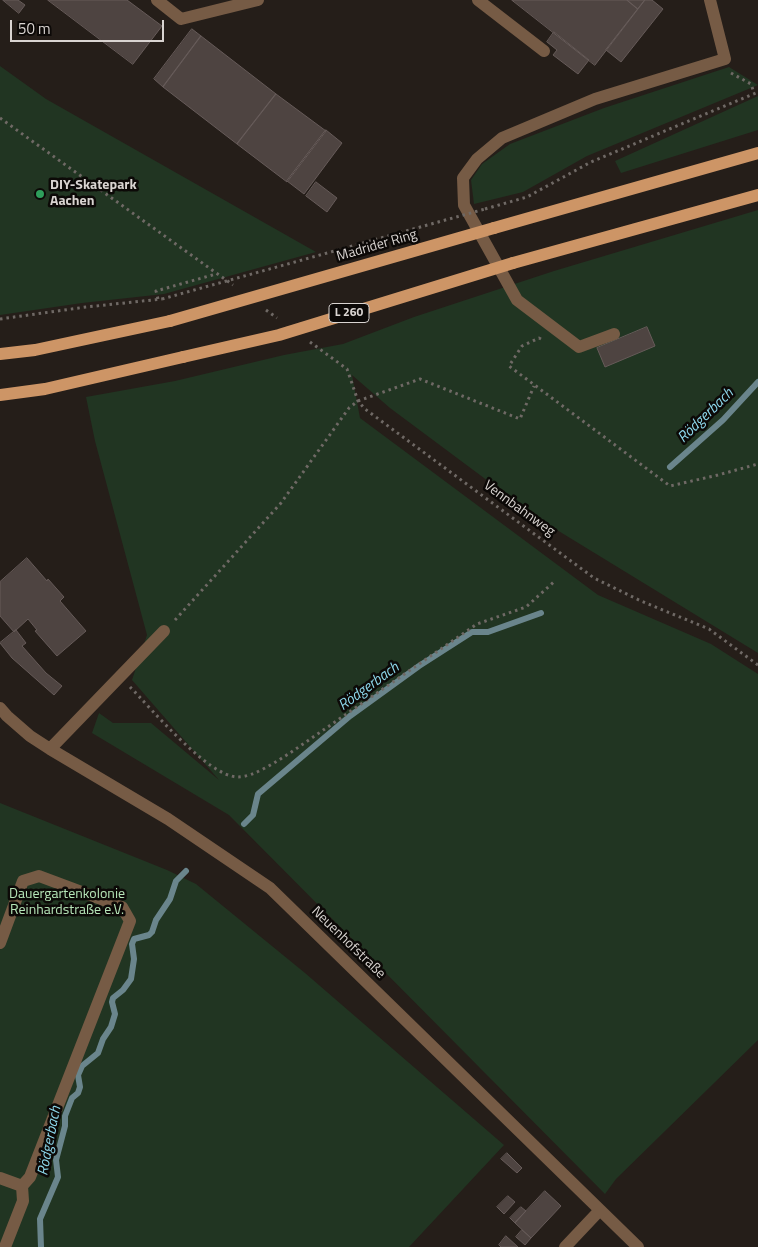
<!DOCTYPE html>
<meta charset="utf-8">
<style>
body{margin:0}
#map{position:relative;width:758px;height:1247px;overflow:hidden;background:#251e19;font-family:"Titillium Web",sans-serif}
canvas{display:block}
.scale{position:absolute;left:10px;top:20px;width:154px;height:22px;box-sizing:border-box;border:2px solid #d9d4d1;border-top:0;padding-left:6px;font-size:15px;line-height:18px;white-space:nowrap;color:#d9d4d1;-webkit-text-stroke:4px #0c0907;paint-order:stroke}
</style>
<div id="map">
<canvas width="758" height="1247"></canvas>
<div class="scale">50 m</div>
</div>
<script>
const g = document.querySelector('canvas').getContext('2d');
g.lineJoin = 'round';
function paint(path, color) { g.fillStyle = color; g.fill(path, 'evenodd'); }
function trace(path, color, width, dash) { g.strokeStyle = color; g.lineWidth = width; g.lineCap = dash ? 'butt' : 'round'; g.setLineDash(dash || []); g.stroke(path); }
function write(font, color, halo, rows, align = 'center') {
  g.font = font + ' "Titillium Web",sans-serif'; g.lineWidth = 5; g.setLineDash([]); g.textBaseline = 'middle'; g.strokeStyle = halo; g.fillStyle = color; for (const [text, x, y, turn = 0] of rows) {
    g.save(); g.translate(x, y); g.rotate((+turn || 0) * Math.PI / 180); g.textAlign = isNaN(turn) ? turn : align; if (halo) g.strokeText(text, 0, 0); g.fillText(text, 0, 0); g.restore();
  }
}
const green = new Path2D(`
 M0 66 46 99 316 252 164 294 82 303 0 315Z
 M729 67 758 85 587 156 523 192 474 204 471 180 482 164 510 144 604 108Z
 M758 96V130L621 173 615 161Z
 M758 210V653L539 519 390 408 352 375 360 418 598 595 711 644 758 674V1040L616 1179 605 1194 229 815 92 733 99 713 113 723H151L219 780 132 680 147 635 95 441 86 397 175 381 284 355 343 344 414 317 554 271Z
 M0 803 167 870 196 884 305 973 504 1145 409 1247H0Z`);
const stream = new Path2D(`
 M670 467 723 420 758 382
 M244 824 253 815 258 794 350 716 419 666 472 632H488L541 613
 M41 1247 40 1219 58 1177 56 1160 65 1126V1116L72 1098 78 1093 80 1087 78 1075 82 1066 98 1053 103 1039 111 1027 115 1014 112 1002 113 998 123 990 131 979 134 959 132 944 134 939 149 935 152 932 156 920 170 899 176 881 186 871`);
const building = new Path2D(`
 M3 0H18L25 5 19 13Z
 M48 0H127L162 26 133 64Z
 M512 0H627L638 9 595 65Z
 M627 0H645L638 9Z
 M645 0H652L663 9 621 62 606 50Z
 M192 29 201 36 163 87 154 79Z
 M554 32 589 60 578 74 553 55 557 50 547 42Z
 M201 36 276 94 237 144 163 87Z
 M276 94 326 131 287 182 237 144Z
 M326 130 342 143 304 194 287 181Z
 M316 182 337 198 327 212 306 196Z
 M647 327 655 346 605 367 597 348Z
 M27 558 47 581 48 579 64 597 60 601 86 631 57 656 35 631 37 630 28 619 14 632 0 616V582Z
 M16 630 26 643 22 646 46 673 62 686 54 695 12 658 0 643Z
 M507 1153 522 1168 517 1173 501 1159Z
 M545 1191 561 1206 531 1238 515 1223Z
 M508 1196 515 1202 504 1214 497 1207Z
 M521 1207 526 1211 515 1223 510 1218Z
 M522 1230 531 1238 525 1245 516 1237Z
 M506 1236 518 1247H501L499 1245Z`);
const path = new Path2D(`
 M731 73 751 84 754 93
 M0 118 233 285
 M485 209 527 197 591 162 758 92
 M158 299 156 291 216 274
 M266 310 277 318
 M0 319 86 307 162 299
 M541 339 539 338 522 346 509 366 670 486 718 475 758 464
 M310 342 347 369 358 401 365 409 594 578 641 601 709 629 758 665
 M175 620 281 503 349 408 358 401 420 379 520 419 534 386
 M130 687C151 708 208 777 238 777 254 777 277 761 290 753L477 624 526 607 556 580`);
const minor = new Path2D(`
 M157 0 181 19 258 0
 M478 0 544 51
 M614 334 579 347 517 300 464 205 463 178 477 159 502 138 595 99 725 59 710 0
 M0 708 7 716 30 736 50 749 168 819 270 888 638 1247
 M50 749 164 631
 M0 943 23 881 39 876 122 907 130 921 30 1177 22 1186 23 1201 5 1247
 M0 1178 22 1186
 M565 1247 600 1210`);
const major = new Path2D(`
 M494 228 758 153
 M513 263 758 195
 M0 354 35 350 170 321
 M0 395 45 389 183 357`);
const pathBridge = new Path2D(`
 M162 299 485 209`);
const majorBridge = new Path2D(`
 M170 321 494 228
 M183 357 279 335 513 263`);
const markers = [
 [40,194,5,"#2e9e5b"]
];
const shields = [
 [349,313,40]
];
const shieldNames = [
 ["L 260",349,313]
];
const poiNames = [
 ["DIY-Skatepark",50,186],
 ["Aachen",50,202]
];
const streetNames = [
 ["Madrider Ring",377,246,-16],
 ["Vennbahnweg",519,509,36],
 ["Neuenhofstraße",348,943,44]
];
const parkNames = [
 ["Dauergartenkolonie",67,895],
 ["Reinhardstraße e.V.",67,911]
];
const waterNames = [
 ["Rödgerbach",706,416,-44],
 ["Rödgerbach",369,687,-36],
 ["Rödgerbach",50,1141,-79]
];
paint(green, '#213522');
trace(stream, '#6a858c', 6);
paint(building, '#4e4441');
trace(building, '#665b59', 1);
trace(path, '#6f6965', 3, [2.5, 4]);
trace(minor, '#765b45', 12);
trace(major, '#cd9566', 12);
trace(pathBridge, '#6f6965', 3, [2.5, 4]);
trace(majorBridge, '#cd9566', 12);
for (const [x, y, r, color] of markers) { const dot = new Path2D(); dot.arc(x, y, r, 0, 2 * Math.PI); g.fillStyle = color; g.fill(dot); trace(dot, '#0c0907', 2); }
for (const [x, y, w] of shields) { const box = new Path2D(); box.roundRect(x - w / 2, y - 9.5, w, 19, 4); g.fillStyle = '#0c0907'; g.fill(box); trace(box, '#d9d4d1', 1); }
write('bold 12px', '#d9d4d1', null, shieldNames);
write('bold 14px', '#d9d4d1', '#0c0907', poiNames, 'left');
write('14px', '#d9d4d1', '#0c0907', streetNames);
write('14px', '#b5e4b7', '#0c0907', parkNames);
write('italic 15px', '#8dd7eb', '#0c0907', waterNames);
</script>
